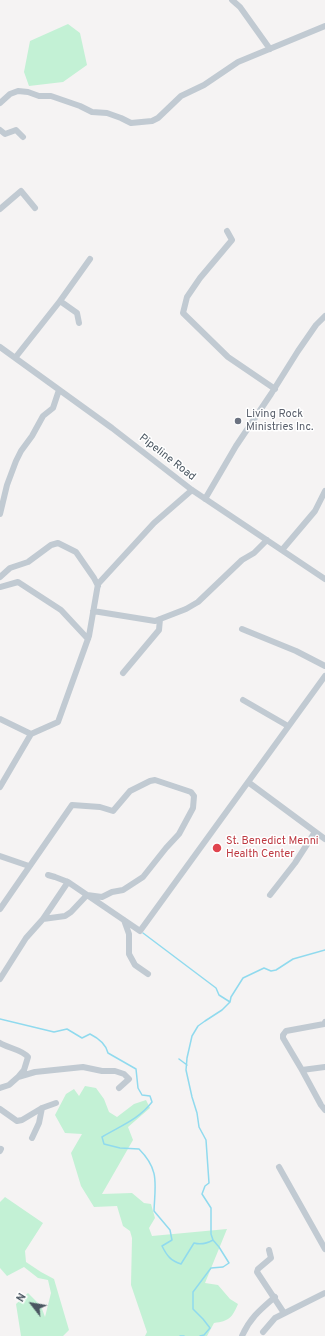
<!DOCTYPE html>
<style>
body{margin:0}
#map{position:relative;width:325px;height:1336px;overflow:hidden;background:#f5f3f3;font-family:Overpass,sans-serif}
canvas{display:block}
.north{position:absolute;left:12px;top:1284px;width:40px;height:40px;-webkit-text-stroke:3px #fff;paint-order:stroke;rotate:301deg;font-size:11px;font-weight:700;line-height:16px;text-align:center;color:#4a5661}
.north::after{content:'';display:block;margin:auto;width:14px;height:18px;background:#4a5661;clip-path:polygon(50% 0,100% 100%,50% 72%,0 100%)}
</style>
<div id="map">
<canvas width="325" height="1336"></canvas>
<div class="north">N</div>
</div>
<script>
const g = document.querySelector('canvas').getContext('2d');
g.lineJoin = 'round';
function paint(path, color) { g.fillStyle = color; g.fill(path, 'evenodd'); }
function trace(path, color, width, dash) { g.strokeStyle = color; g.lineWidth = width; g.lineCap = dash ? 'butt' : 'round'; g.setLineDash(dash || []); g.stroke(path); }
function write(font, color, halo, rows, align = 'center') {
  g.font = font + ' Overpass,sans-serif'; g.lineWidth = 3; g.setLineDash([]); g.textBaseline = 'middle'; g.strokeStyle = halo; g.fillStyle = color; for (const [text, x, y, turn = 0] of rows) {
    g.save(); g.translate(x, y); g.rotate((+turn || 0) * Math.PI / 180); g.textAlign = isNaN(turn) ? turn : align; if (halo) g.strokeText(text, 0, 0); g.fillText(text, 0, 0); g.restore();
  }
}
const green = new Path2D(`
 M68 24 80 33 87 65 63 82 29 86 24 72 30 41Z
 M85 1086 96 1088 104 1099 109 1112 117 1117 134 1104 146 1100 150 1108 128 1127 133 1140 102 1194 132 1193 144 1203 151 1204 155 1218 149 1228 152 1236 227 1229 205 1283 218 1285 230 1299 238 1304C232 1318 229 1321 214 1323L207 1336H145L147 1332 131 1285 132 1238 130 1231 123 1226 117 1206 94 1207 81 1186 71 1153 82 1134 65 1133 55 1115 66 1094 74 1089 79 1096Z
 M5 1197 43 1223 25 1251 26 1262 41 1272 54 1279 69 1330 63 1336H21L16 1304 28 1293 41 1306 45 1317 51 1293 48 1280 38 1278 24 1267 7 1276 0 1268V1202Z`);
const stream = new Path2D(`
 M143 933 216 988 219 995 230 1002 222 1010 205 1021 198 1026 192 1036 187 1058 186 1070 192 1097 197 1113 199 1127 206 1140 209 1183 205 1186 202 1194 211 1208V1234L213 1240 219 1247 229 1263 223 1267 211 1268 193 1292V1309L203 1319 210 1328 204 1335 200 1336
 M230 1002 231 997 243 978 264 968 271 971 276 970 293 959 325 950
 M0 1019 54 1032 67 1029 82 1038 90 1034C98 1038 106 1044 108 1053L136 1069 138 1088 142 1095 150 1096 152 1102C138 1120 120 1126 102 1137L104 1144 120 1148 139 1149C160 1170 155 1184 154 1211L170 1230 172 1240 162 1246C167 1256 171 1261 181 1264L194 1243C201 1245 206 1244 213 1240
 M179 1059 187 1065
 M180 1336H184`);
const minor = new Path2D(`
 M232 0 240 7 270 49
 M0 103 10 94 18 91 28 92 39 96H51L80 106 92 112 107 113 121 118 131 123 152 121 158 118 181 96 204 85 238 62 325 26
 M0 130 5 134 16 130 23 137
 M0 209 21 191 35 208
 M227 231 232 240 200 278 187 297 183 313 228 357 275 389
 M60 301 77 313 79 323
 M0 347 112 428 192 490 325 579
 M15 358 60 301 90 259
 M205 499 236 446 271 394 298 351 316 325 325 316
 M0 514 7 485 16 461 21 451 32 436 43 416 53 408 59 390
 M282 550 315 511 325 491
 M0 577 10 568 28 562 51 545 58 543 76 552 94 578 98 586
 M0 587 18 582 61 610 88 639
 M93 611 155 621 186 609 198 602 242 560 254 553 267 540
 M242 629 296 651 325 666
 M123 673 159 630 160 619
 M243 700 288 726
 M0 719 31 734
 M248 782 325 839
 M0 787 31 734 58 722 89 636 98 584 154 523 192 490
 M0 856 29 866
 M48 875 55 877 68 882 140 931 325 676
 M270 895 295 863 315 832
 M0 909 72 805 100 807 113 811 130 791 150 781 155 780 191 792 194 796 193 808 179 834 166 848 143 877 123 890 112 892 102 897 87 895 71 912 65 916 43 919 26 938 0 979
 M43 919 68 882
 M124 920 129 934V954L135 965 148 974
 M325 1022 324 1024 286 1031 283 1035V1038L302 1070 321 1105 325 1110
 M0 1043C8 1048 23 1050 28 1057L24 1070 19 1076
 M302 1070 325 1067
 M0 1088 9 1085 18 1077 35 1072 83 1067 102 1071H115L124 1074 129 1079 119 1088
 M0 1109 17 1121 22 1120 42 1108 56 1103
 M32 1138 39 1123 42 1108
 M0 1151 1 1149
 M279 1167 325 1249
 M269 1250 271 1258 258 1269 257 1272 284 1313
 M263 1332 275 1318 325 1293
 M242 1336C250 1318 260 1310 275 1297`);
const markers = [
 [238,421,4,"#6b7280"],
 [217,848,5,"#e0444e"]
];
const worshipNames = [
 ["Living Rock",246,415],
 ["Ministries Inc.",246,428]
];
const streetNames = [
 ["Pipeline Road",167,458,38]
];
const healthNames = [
 ["St. Benedict Menni",226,842],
 ["Health Center",226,855]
];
paint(green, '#c3f1d5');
trace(stream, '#90daee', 1.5);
trace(minor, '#c1cad2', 6);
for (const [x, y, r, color] of markers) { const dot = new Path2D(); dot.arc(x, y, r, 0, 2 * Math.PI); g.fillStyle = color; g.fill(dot); trace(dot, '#fff', 1.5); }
write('11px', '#5b616d', '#fff', worshipNames, 'left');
write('11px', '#4a5661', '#fff', streetNames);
write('11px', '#be3a42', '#fff', healthNames, 'left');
</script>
